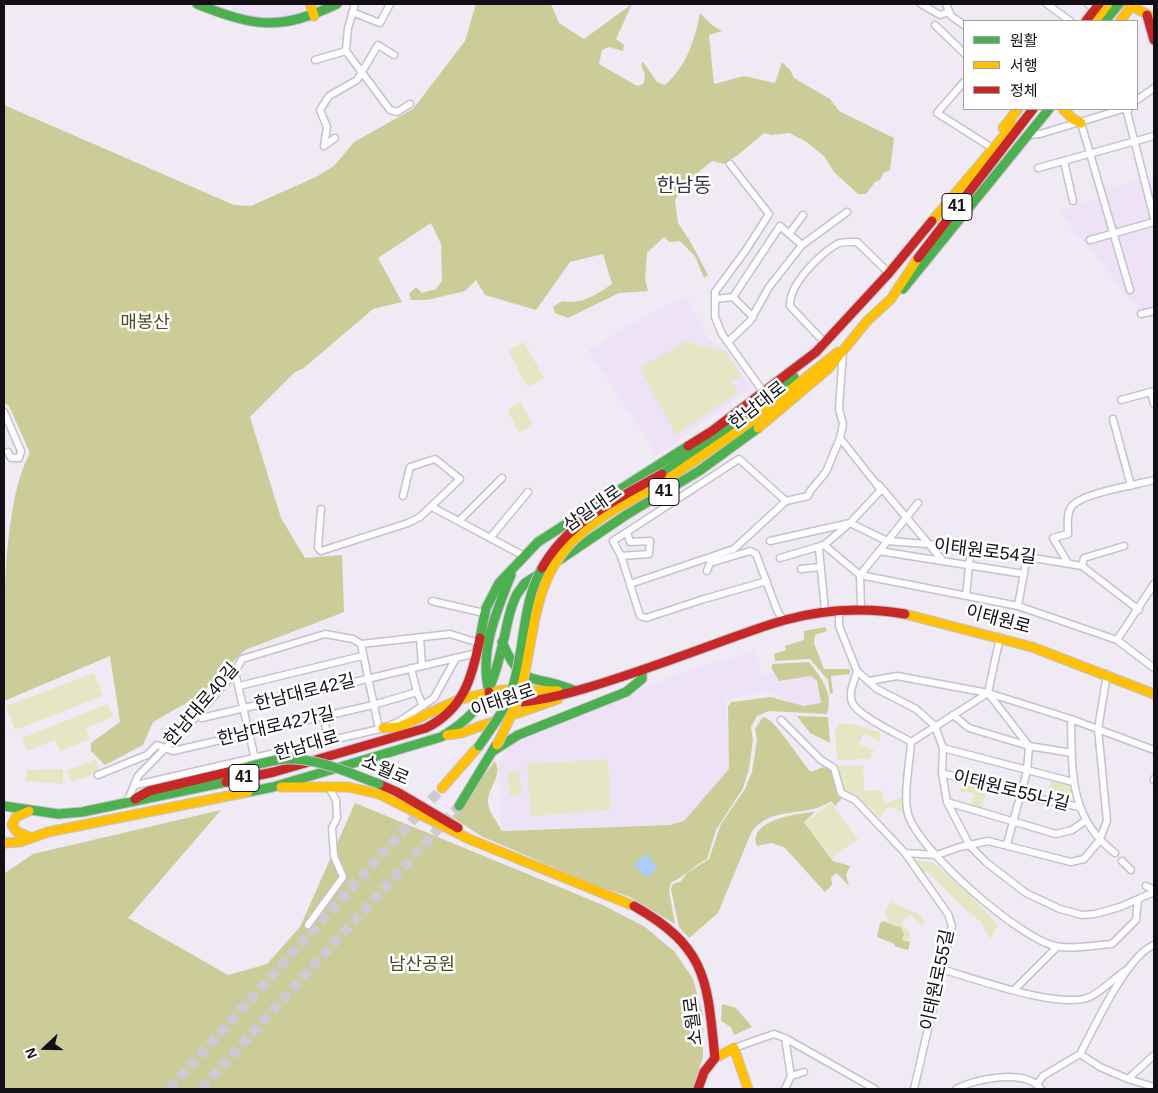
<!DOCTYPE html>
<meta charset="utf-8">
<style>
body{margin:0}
#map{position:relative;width:1158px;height:1093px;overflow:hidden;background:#f0eaf5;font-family:Arial,"Noto Sans KR",sans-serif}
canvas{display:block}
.frame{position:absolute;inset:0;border:5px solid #130f16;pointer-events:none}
.legend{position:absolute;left:963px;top:20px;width:175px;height:90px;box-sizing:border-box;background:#fff;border:1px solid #a19fa2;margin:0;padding:6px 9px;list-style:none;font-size:15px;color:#130f16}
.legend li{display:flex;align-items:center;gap:10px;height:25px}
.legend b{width:25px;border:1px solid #a19fa2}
.north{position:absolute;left:20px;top:1023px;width:50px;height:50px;-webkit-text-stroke:4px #fff;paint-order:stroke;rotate:249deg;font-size:14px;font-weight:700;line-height:20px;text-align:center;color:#130f16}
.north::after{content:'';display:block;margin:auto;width:18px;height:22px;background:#130f16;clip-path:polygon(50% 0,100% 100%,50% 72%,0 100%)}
</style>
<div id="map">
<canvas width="1158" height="1093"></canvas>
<div class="frame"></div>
<ul class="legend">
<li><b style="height:6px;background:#4caf50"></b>원활</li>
<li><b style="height:6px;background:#ffc107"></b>서행</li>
<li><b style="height:6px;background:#c62828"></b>정체</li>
</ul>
<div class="north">N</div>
</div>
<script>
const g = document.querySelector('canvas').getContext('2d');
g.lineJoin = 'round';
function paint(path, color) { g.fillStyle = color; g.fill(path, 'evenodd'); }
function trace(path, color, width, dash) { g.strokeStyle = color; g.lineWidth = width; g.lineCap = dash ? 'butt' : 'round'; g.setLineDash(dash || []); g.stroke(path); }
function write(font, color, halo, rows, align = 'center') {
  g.font = font + ' Arial,"Noto Sans KR",sans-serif'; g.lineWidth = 5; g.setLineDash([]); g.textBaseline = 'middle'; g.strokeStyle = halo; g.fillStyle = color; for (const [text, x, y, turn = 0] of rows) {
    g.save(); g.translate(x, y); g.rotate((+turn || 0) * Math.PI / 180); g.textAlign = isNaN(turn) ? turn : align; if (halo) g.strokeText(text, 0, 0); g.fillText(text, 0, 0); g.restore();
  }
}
const built = new Path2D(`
 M234 4H303L305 14 279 21 269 20 231 12Z
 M1154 176V310L1142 313 1058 211 1099 199 1097 192Z
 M686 296 708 338 726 350 751 388 657 455 588 350 654 311Z
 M754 651 763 677 810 666 818 674 824 707 806 709 764 691 725 700 731 770 685 824 502 830 498 762 518 737 684 672Z`);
const green = new Path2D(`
 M524 342 544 378 528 387 508 351Z
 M686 342 725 351 741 376 732 382 738 392 676 435 640 367Z
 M521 402 533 425 519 433 507 410Z
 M94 673 103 696 15 730 6 706Z
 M108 704 114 717 86 728 90 739 60 751 55 740 27 751 22 738Z
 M840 724H853L880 732V741L863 734 859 744 874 750 870 759 837 760 835 730Z
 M96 759 100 772 72 782 67 770Z
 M608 759 611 810 531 816 527 764Z
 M863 765 864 791 881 790 885 804 905 796 904 814C893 805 886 804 880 818L855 794 857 793 850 794 845 791 837 766Z
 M63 769V784L25 781 27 770Z
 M519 770 522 794 510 796 507 772Z
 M1051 780 1072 785 1074 797 1058 793 1056 801 1047 799Z
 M962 782 990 790 985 795 982 810 971 807 974 793 959 792Z
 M831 803 858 839 832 858 805 822Z
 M911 860 933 862 967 892 998 925 990 939C984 928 980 918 967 911L927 871 922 874Z
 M891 902 920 915 925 923 921 926 910 914 901 923 909 931 910 942 902 940 898 926 886 921 888 917 884 914Z`);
const forest = new Path2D(`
 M476 4H551L559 23 584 39 632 4 616 39 624 45 623 51 609 47 602 50 599 64 637 86 643 84C647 76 644 72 641 64L643 62 657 82 665 85C686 67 695 40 700 13L712 25 722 31 709 35 714 84 744 76 775 83 782 62 790 70 794 78 830 99 839 111 894 138 890 170 883 173 880 180 875 182 866 194H858L834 172 824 156 805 141 789 133 772 135 764 133 738 155 724 164 712 161 689 180 675 200 678 223 690 241 708 275 704 278 695 256 680 241 669 242 664 237 647 253 645 279 648 291 619 293 568 318 555 313 553 307 562 301C581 305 596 295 612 284L603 254 570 262 536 310 485 295 476 280 465 291 427 300H411L409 294 416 287 422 293 436 289 442 281 441 244 431 223 378 258 402 302 373 309 304 368 295 372 250 417 281 518 305 558 342 555 344 612 245 650 200 695 153 722 143 745 105 765 91 751V743L120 722 110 656 4 701C4 636 0 507 30 453L9 406 4 403V105L234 205 251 206 318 176 334 166 354 142 413 109 465 41Z
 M825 627 827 631 815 635 814 643 824 669H850V674L831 676 833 693 830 694 828 680 810 659 775 661 774 654 786 650 785 646 804 640V631Z
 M809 662C821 677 834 694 827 714L769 711 757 716 751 727 753 740 749 769 743 788 716 830 707 859C694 866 683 877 671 883L669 891 675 924 630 897 597 886 481 836 452 817 495 761C503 777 487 789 488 802 489 814 497 821 502 831L670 825 684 821 729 769 728 706 732 702 770 697 804 706 821 703 817 681 811 676 779 681 772 669V664Z
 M797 716 828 717 830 743 810 733Z
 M763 717C775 718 800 761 811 772L828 765 833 770 842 798 835 806 831 801C806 819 771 804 751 833L718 913 689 938 679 927 671 889 673 884 681 881 687 873 709 859 721 824 745 789 752 772 757 740 755 729Z
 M355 803 603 905 645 927 675 952 693 979 703 1015V1057L693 1089H4L5 873 33 854 221 810 128 918 228 975 267 964 300 927Z
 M815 812 804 822 833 861 850 866 846 875 849 886 837 873 831 877 832 885 825 892 784 847 771 843 757 846C747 820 799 813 815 812Z
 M883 921 901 928 904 934 902 940 910 942 908 950 894 946 895 944 877 937 880 923Z
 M722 1004 736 1008 752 1027 734 1035 731 1027 721 1021Z`);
const water = new Path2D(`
 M646 854 658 868 646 878 634 864Z`);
const primaryTunnel = new Path2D(`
 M169 1089 442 788
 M201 1089 459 806`);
const street = new Path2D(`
 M355 4 348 28 346 51 390 110 397 112 410 104
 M921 4 940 15 949 12
 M946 4 951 16 964 25
 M1047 4 1070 21
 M1088 4 1095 9
 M352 12 380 23 390 4
 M935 25 964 53
 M315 60 346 51
 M964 82 937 113 989 146
 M1137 100 1154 88
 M1129 109 1127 112 1154 218
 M1081 123 1130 290
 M1028 135 1040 134 1123 109
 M324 146 327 127 320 110 329 96 357 80 378 45 394 55
 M324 146 335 138
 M1064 161 1073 201
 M730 164 769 214 746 250 715 292V317L722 334 764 393
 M1038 168 1154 136
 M789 234 803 215
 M1090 240 1154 222
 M733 297 780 226 802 245
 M715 299 733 297 753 317
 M1141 314 1154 311
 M728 342 750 321 769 287 802 245 847 212
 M825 343 790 306C789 284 819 255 837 244 842 241 851 242 857 242L889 273
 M1151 392 1154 404
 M1121 400 1154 391
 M4 412 21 451 19 458H11L8 452
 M1113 419 1131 486
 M879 485 943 561
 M786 501 739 459 613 541 621 556 630 584 734 549 786 501 808 496 810 491 826 472 840 438 843 424 839 409 843 351
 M432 507 524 556
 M321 509 318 548 321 551 408 523 420 517 460 479 435 459 410 467 403 496
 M459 521 502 478
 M490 538 528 492
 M770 541 850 523 887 541 967 547 1082 566 1139 610
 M824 545 860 575 1018 606 1117 640 1154 668
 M819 549 825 611
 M879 551 1024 574
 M621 556 649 554 650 541 630 542 627 532
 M780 558 824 545 850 523 881 490 840 438
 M1068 563 1053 538 1068 534C1068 526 1066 513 1072 506 1082 493 1136 485 1154 480
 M1082 566 1084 558 1124 546
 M801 569 821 567
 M707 571 710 563 750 551 756 554 777 610 783 620
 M630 584 640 616 646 618 704 599 767 581
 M966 595 971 548
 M432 601 484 613
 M1018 606 1027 556
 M861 609 860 575 918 503
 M839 610V626L857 671 877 689 916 709 935 726 943 748 942 773 947 802 970 846 987 863 1026 893 1060 909 1082 915 1095 914 1120 907 1154 892
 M420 637 422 666
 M1000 637 988 693 1029 746 1027 771 1007 844
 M1117 640 1154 584
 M361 644 379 729
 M411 668 417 692 423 706
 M857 671C855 680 848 692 852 702 856 715 898 734 911 742L988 693
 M235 672 255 759
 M869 681 897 676 988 693 1071 719 1154 750
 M239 686 362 656
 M953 715 969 728 1029 746 1072 753
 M195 716 202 718 477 653
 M324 716 328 742
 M1071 719C1072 772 1069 818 1115 853
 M781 720 821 760 834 768 841 793 855 800 905 853 937 855 960 847 988 841 1071 862 1084 859 1099 841 1107 821 1098 729 1107 674
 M911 742C910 761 903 795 908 814 918 850 1019 938 1055 946 1073 950 1095 945 1112 944L1136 920 1138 899
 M943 748 1073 782
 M942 773 1020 795 1080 807
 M98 775 147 755 157 745 173 751 373 705 417 692
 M1154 779V780
 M136 785 384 728 400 721 434 698 456 658
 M127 802 138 776 193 720 235 672 242 659 325 634 353 639 361 644 450 634 479 643
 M947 802 1056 834 1072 830 1085 821
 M905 853 948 914 952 926 914 1089
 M1122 861 1131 870
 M1146 886 1154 890
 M308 925 343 877 334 856 332 828 337 818 336 800 328 786
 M941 969C976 979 1055 1008 1087 998 1102 993 1114 977 1128 969
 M1014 990 1057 947
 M785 1038 791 1076
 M734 1048 774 1034 785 1038 875 1089
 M1080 1054C1094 1028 1127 955 1154 945
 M1128 1079 1154 1087
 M1037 1084 1043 1076 1080 1054 1100 1067 1128 1079 1154 1055
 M785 1089 791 1076 804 1072
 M956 1089C976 1079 1025 1068 1041 1089`);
const fast = new Path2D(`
 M197 4C255 27 280 31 337 4
 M1105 21 1119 4
 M903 289 1049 109
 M662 474 734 425 794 377
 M558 561 626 515 699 471 758 428
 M480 638 486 608 499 583 538 542 688 446
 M502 642C523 690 532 673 573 690
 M489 692C479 652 496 612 511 575
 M493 751 518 735 626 692 642 679V671
 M248 792 273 787 441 737C488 709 493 685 505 634 508 620 510 607 517 594L525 583 542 572
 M4 806 58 814 82 812 226 782
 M459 806 496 745`);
const slow = new Path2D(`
 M310 4 314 16
 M1128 4 1154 18
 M1095 21 1108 4
 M1120 21 1133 4
 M1063 109 1073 119 1081 123
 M1003 128 1018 109
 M932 221 1013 125
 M758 428 828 369 867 321 891 299 918 258
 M666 480 741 429 838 352
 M905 614 1032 647 1154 694
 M461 699 503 690 558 691
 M383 728 399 727 460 699
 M447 735 461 733 558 699
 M281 787H348L379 794 469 839 634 906
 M442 788 479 746
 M29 811 16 817 12 825 17 832 30 837
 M4 843 20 842 48 832 248 792
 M715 1058 734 1048 748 1089`);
const jam = new Path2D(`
 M1147 15 1154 40
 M1086 21 1099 4
 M918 258 1033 109
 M688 446 712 431 816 352 889 273 932 221
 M489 692 491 699C531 722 733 633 785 620 825 609 864 607 905 614
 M226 782 274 772 426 728C464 709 472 678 480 638
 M379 784 397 792 458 828
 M135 799 149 791 237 770
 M634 906C708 948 707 981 715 1058L704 1072 698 1089`);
const fastBridge = new Path2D(`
 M479 746C492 727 507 708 513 686 525 647 522 604 542 568
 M237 770C253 766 269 760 286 759 318 758 349 773 379 784`);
const slowBridge = new Path2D(`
 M497 745C506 726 517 706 522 685 534 637 533 585 568 546 594 517 633 500 666 480`);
const jamBridge = new Path2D(`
 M542 568C568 521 618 499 662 474`);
const shields = [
 [957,207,30],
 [664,492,30],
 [244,778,30]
];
const shieldNames = [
 ["41",957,207],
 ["41",664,492],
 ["41",244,778]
];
const parkNames = [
 ["매봉산",145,323],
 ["남산공원",422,965]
];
const streetNames = [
 ["한남대로",758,406,-38],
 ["삼일대로",593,509,-35],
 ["이태원로54길",985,552,7],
 ["이태원로",998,620,15],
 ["한남대로42길",305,693,-14],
 ["이태원로",503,701,-19],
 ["한남대로40길",202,705,-49],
 ["한남대로42가길",276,727,-13],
 ["한남대로",307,746,-16],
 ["소월로",385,771,23],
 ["이태원로55나길",1011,791,14],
 ["이태원로55길",938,980,-78],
 ["소월로",694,1021,-97]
];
const quarterNames = [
 ["한남동",684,186]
];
paint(built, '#ede2f6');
paint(green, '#e5e6c3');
paint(forest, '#cbcc98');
paint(water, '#adccfb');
trace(primaryTunnel, '#cfc9d4', 10, [10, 5]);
trace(street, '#c6c1ca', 9);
trace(fast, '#c6c1ca', 11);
trace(slow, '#c6c1ca', 11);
trace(jam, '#c6c1ca', 11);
trace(street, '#fdfcfe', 6);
trace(fast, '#4caf50', 9);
trace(slow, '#ffc107', 9);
trace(jam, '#c62828', 9);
trace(fastBridge, '#c6c1ca', 11, []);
trace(slowBridge, '#c6c1ca', 11, []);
trace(jamBridge, '#c6c1ca', 11, []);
trace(fastBridge, '#4caf50', 9);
trace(slowBridge, '#ffc107', 9);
trace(jamBridge, '#c62828', 9);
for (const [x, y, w] of shields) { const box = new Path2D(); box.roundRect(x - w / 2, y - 13.5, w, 27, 4); g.fillStyle = '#fff'; g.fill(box); trace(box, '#130f16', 1); }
write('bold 16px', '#130f16', null, shieldNames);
write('18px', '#4b4e24', '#fff', parkNames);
write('18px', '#130f16', '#fff', streetNames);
write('20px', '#3c3343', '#fff', quarterNames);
</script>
